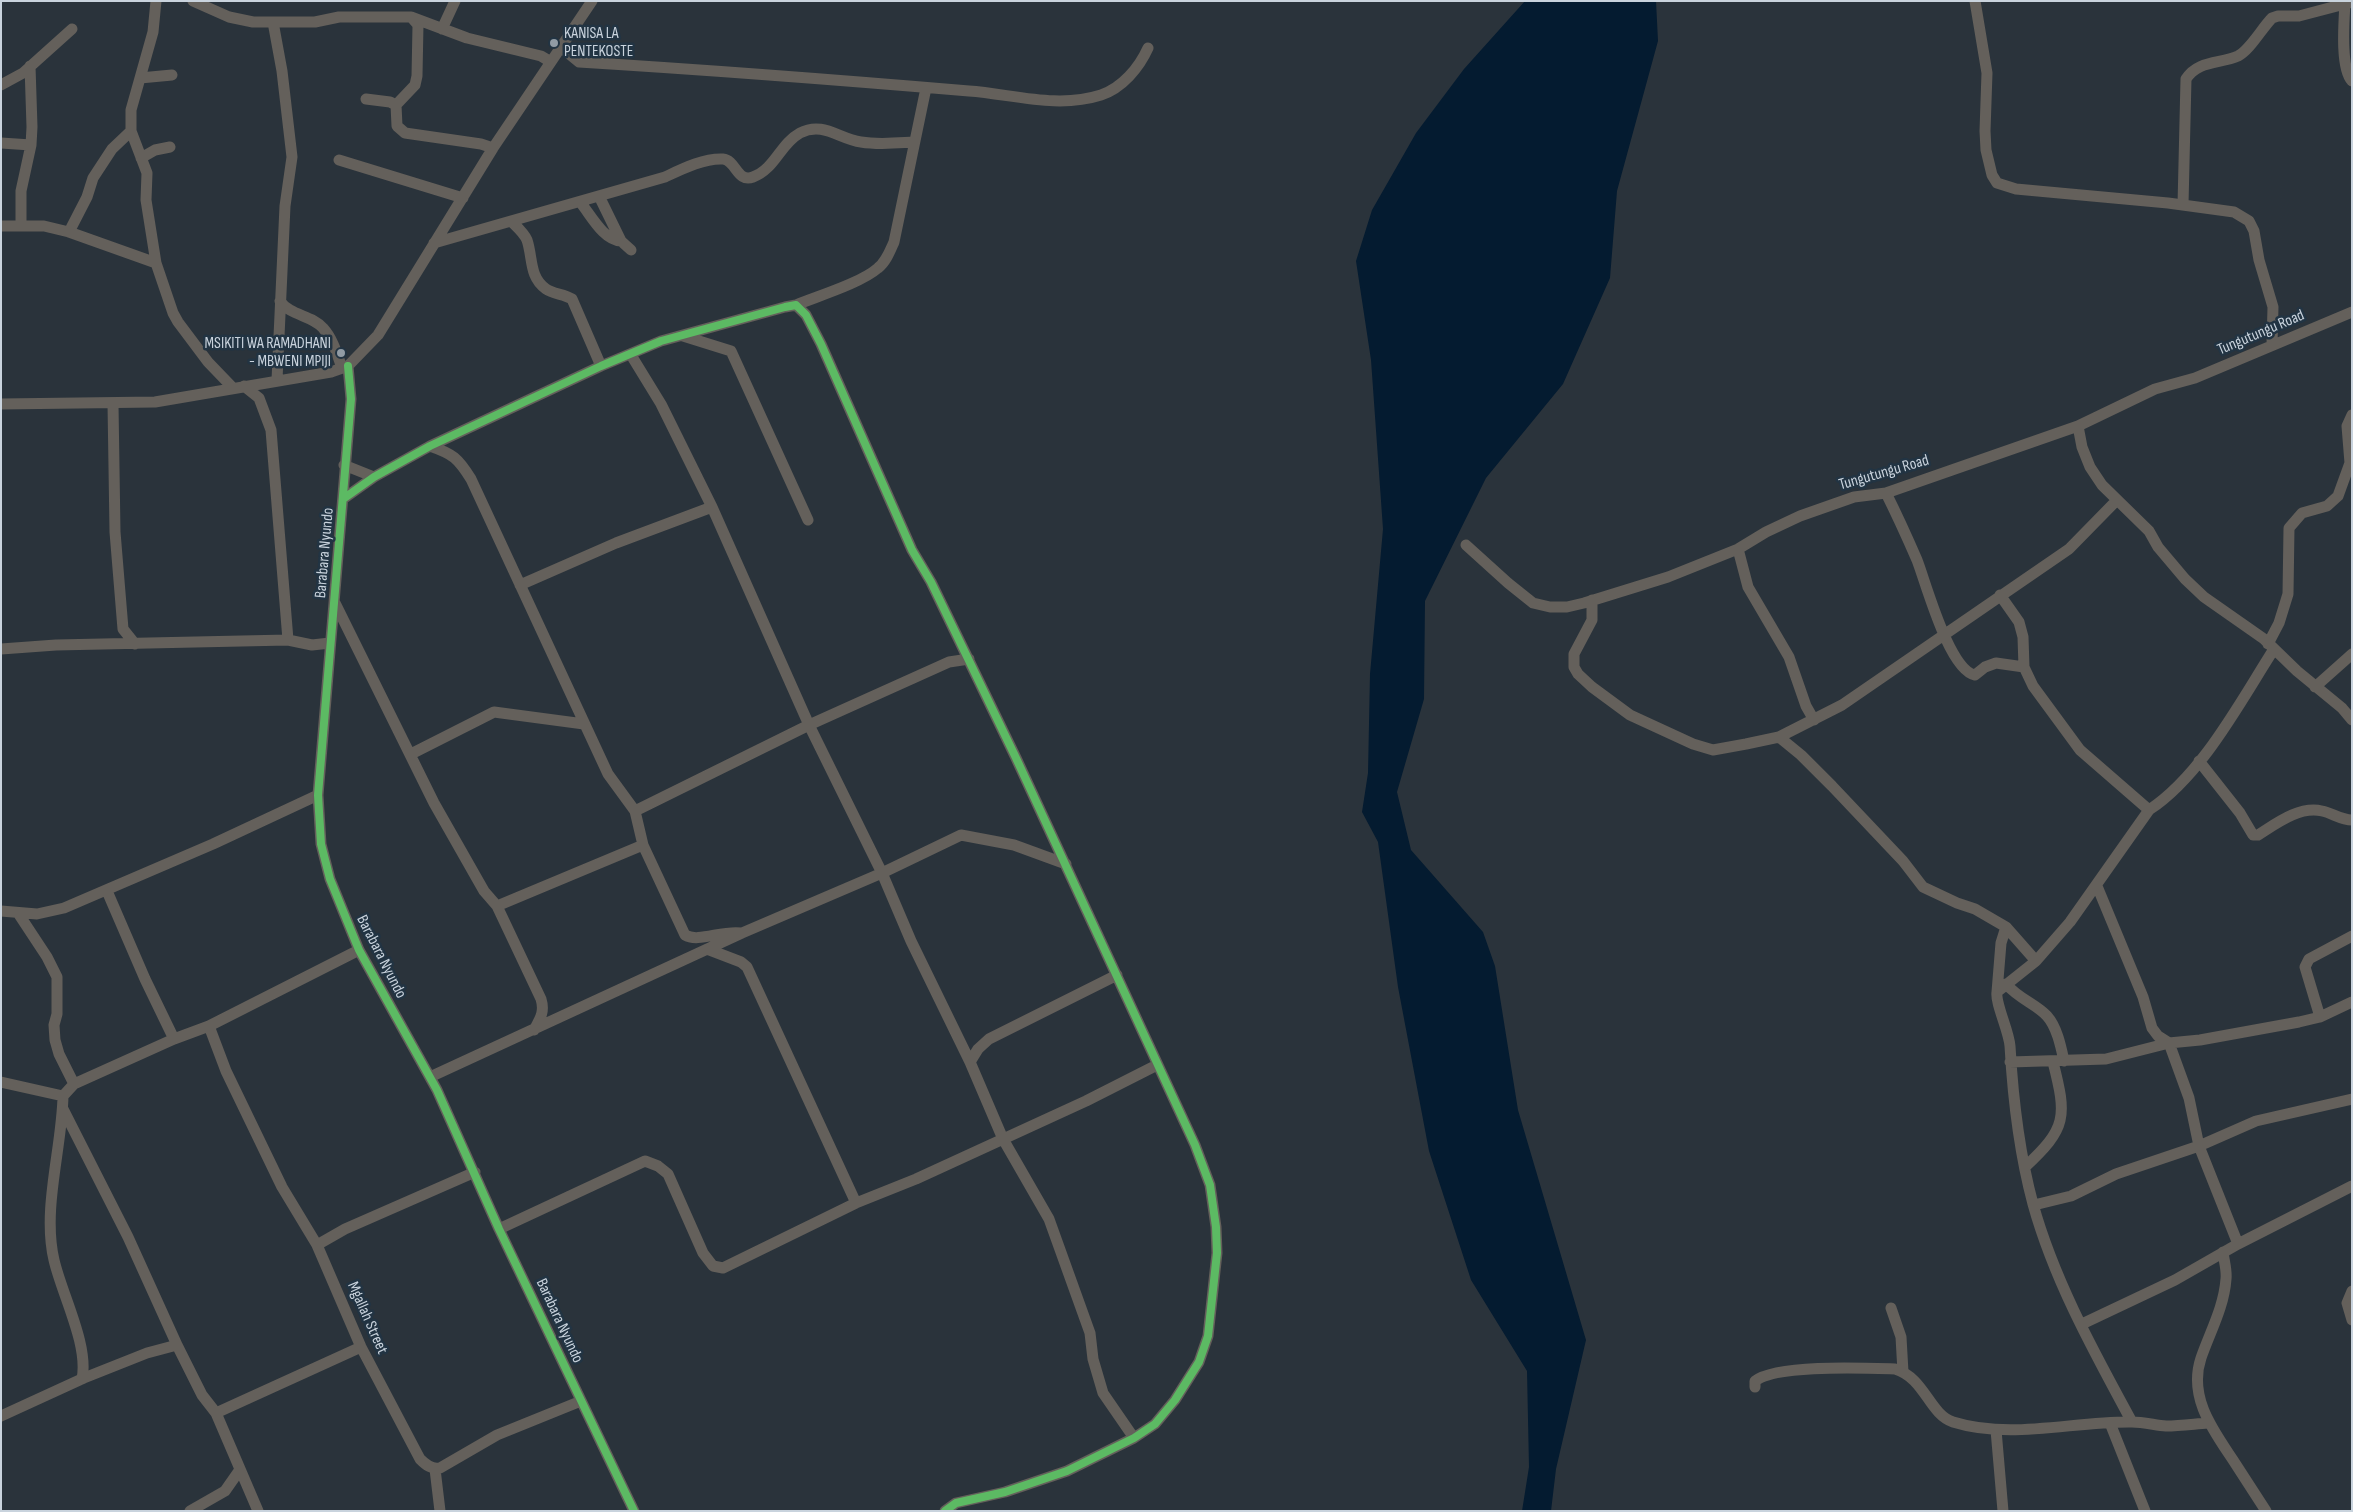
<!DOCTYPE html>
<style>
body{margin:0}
#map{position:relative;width:2353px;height:1512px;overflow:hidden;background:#2a333b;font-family:"Sofia Sans Condensed",sans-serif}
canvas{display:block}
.frame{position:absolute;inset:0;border:2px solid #c9d3dd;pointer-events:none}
</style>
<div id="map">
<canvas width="2353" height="1512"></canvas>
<div class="frame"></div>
</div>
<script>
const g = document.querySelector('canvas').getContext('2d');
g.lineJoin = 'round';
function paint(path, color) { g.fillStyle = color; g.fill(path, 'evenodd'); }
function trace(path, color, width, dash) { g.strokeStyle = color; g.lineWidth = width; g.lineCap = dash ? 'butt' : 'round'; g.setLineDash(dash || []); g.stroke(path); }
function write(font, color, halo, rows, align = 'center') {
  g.font = font + ' "Sofia Sans Condensed",sans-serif'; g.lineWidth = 5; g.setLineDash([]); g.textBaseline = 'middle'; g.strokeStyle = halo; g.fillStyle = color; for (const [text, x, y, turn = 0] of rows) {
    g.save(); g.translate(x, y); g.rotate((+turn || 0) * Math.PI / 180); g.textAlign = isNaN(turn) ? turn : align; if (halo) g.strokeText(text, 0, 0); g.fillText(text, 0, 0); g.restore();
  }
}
const water = new Path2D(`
 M1525 1H1656L1658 41 1617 191 1610 278 1563 384 1486 478 1425 601 1424 699 1397 792 1411 850 1483 932 1495 966 1518 1110 1586 1340 1556 1469 1551 1511H1522L1529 1467 1527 1371 1471 1280 1429 1151 1398 987 1378 842 1362 812 1368 773 1370 674 1383 529 1371 360 1356 261 1372 210 1416 133 1464 69Z`);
const minor = new Path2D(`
 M156 1 153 32 131 110V131L147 173 146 200 156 263 173 313 178 322 208 362 233 388
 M193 1 229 17 253 22H315L339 17H411L467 38 541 56 551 62
 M1975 1 1987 73 1985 131 1986 150 1992 175 1997 183 2016 189 2168 203 2234 212 2249 221 2254 231 2259 260 2273 307 2272 344
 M2345 3C2344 21 2340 68 2352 81
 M273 22 282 71 292 157 285 206 277 380
 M442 29 455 1
 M562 48 579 62C709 70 839 80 969 91 1012 94 1057 109 1101 95 1122 88 1139 68 1148 48
 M140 78 172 75
 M1 85 23 73 72 29
 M366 99 390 102 396 105 397 126 405 133 481 144 493 148
 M396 105 415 85 417 76 418 25 411 17
 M1 143 31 145
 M141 158 155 150 170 147
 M339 160 463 198
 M599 196 621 241 631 250
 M580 202C591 215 603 240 621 241
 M2183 205 2186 79C2198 60 2220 64 2238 56 2250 50 2262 28 2272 18L2278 16H2299L2352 2
 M512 222C517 227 524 233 527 240 533 258 529 277 546 289 553 294 564 294 572 299L601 366
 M1 226H44L69 232 156 263
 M21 226V191L31 145 32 127 30 66
 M69 232 87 197 93 178 112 149 131 131
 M434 243 665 177C682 169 704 158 723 159 736 160 737 183 753 177 775 169 780 144 800 133 823 121 839 139 861 142 879 145 896 143 914 142
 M280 301C290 316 312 315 323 328 333 339 337 354 342 368
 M796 305C818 296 861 283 878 268 886 262 890 251 894 242L926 88
 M683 336 731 351 808 520
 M631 355 661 404 712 507 809 725 882 873 911 941 970 1062 1003 1139 1049 1219 1090 1333 1093 1359 1103 1393 1134 1438
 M348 366 351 399 318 795 321 844 330 879 359 950 437 1090 499 1229 634 1511
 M244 386 259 398 271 430 288 640
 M1 404 155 402 331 372 348 366 378 335 493 148 592 1
 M113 404 115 532 123 629 135 644
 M2078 426 2082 447 2090 467 2102 485 2149 531 2158 547 2185 579 2204 597 2264 639 2297 671 2342 708 2352 720
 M430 446C453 454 458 458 471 479L608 774 635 811 643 845 685 935C698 943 722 930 741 933
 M344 465 374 477
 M1886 493C1897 515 1907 537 1917 560 1926 583 1949 670 1975 675L1985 667 1996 663 2024 667
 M343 499 374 477 430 446 601 366 661 341 785 307 796 305 806 315 821 344 912 550 931 582 1016 758 1195 1145 1210 1185 1216 1227 1217 1253 1208 1336 1199 1362 1175 1400 1155 1424 1134 1438 1067 1471 1005 1492 956 1503 945 1511
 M1466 545 1508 583 1533 603 1550 607H1567L1584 603 1668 577 1738 549 1766 532 1800 516 1854 497 1886 493 2078 426 2155 389 2195 378 2352 312
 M1738 549 1748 587 1789 657 1806 706 1814 720
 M520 585 616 543 712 507
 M2000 595 2019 622 2023 637 2024 667 2033 686 2080 750 2149 810
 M1592 600V620L1574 654V667L1578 674 1592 687 1630 715 1693 744 1713 750 1746 744 1779 737 1842 705 2069 549 2117 500
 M335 603 434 803 484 891 497 906 541 999C545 1012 540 1019 534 1030
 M2268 644 2279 623 2288 594 2289 528 2302 513 2327 506 2338 496 2350 463 2347 426 2352 415
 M1 649 56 645 288 640 312 645 330 643
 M2315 687 2352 654
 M1779 737 1801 755 1832 786 1903 861 1923 887 1957 903 1975 909 2006 927 2036 961
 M411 754 494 712 584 724
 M2199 761 2240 813 2253 835H2258C2277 823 2299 806 2322 811 2332 813 2341 820 2352 820
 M635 811 809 725 949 662 969 659
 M2097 886 2143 997 2152 1028 2158 1036 2169 1043 2200 1040 2299 1022 2320 1017 2352 1002
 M107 891 145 979 174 1039
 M497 906 643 845
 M1 911 37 914 64 908 213 844 318 795
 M18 913 47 957 57 977V1014L54 1025 55 1040 59 1054 74 1084
 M707 949 741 962 747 967 856 1203
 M2006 984C2019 999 2036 1004 2047 1016 2057 1027 2061 1047 2064 1061
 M1997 992 2001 943 2006 927
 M2320 1017 2305 967 2309 959 2352 936
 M209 1026 226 1071 282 1187 317 1245 361 1347 420 1459C426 1465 432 1470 440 1468L497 1435 581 1401
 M970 1062 978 1049 989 1039 1117 975
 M2010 1062 2106 1059 2169 1043 2189 1098 2199 1146 2238 1244
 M430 1077 742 933 882 873 961 835 1014 845 1066 864
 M1 1082 63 1096 74 1084 174 1039 209 1026 359 950
 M63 1096C62 1148 42 1209 54 1260 62 1295 89 1345 82 1379
 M63 1109 128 1237 177 1345
 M2025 1167C2067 1128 2067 1117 2053 1062
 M2034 1205 2071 1196 2116 1174 2199 1146 2256 1121 2352 1099
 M499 1229 645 1161 658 1166 668 1174 703 1253 713 1266 723 1268 856 1203 916 1179 1086 1101 1157 1065
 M317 1245 345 1229 475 1172
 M2223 1252C2224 1261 2227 1270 2226 1279 2224 1307 2210 1332 2201 1358 2188 1397 2213 1430 2233 1460 2244 1477 2255 1494 2266 1511
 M2352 1291 2347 1303 2352 1320
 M1891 1308 1901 1337 1903 1372
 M2082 1324 2175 1280 2238 1244 2352 1186
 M1755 1387V1381C1777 1364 1865 1368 1895 1369 1925 1378 1929 1414 1953 1422 2011 1440 2073 1421 2132 1422 2143 1422 2155 1425 2166 1426 2180 1426 2194 1424 2208 1423
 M216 1413 361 1347
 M1 1416 84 1378 147 1353 177 1345 202 1395 216 1413 258 1511
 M2132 1422C2094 1352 2054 1280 2033 1204 2019 1152 2013 1100 2010 1046 2009 1031 1995 1003 1997 992L2036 961 2070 922 2149 810C2202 775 2240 702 2274 649
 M2110 1423 2145 1511
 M1996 1430 2003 1511
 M435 1469 440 1511
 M190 1511 225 1491 239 1471`);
const cycleway = new Path2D(`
 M348 366 351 399 318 795 321 844 330 879 359 950 437 1090 499 1229 634 1511
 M343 499 374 477 430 446 601 366 661 341 785 307 796 305 806 315 821 344 912 550 931 582 1016 758 1195 1145 1210 1185 1216 1227 1217 1253 1208 1336 1199 1362 1175 1400 1155 1424 1134 1438 1067 1471 1005 1492 956 1503 945 1511`);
const markers = [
 [554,43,5,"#919ba4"],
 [341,353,5,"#919ba4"]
];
const poiNames = [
 ["KANISA LA",564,34],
 ["PENTEKOSTE",564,52],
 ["MSIKITI WA RAMADHANI",331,344,"right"],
 ["- MBWENI MPIJI",331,362,"right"]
];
const streetNames = [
 ["Tungutungu Road",2261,333,-23],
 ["Tungutungu Road",1884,473,-16],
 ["Barabara Nyundo",325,553,-85],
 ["Barabara Nyundo",381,957,63],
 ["Mgallah Street",367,1318,66],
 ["Barabara Nyundo",559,1321,65]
];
paint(water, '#041b30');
trace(minor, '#64605b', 11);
trace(cycleway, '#5cba63', 8);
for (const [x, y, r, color] of markers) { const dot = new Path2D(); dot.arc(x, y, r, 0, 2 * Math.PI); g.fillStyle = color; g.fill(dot); trace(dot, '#223443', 2); }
write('16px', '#c9d3dd', '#223443', poiNames, 'left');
write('16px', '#c9d3dd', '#223443', streetNames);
</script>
